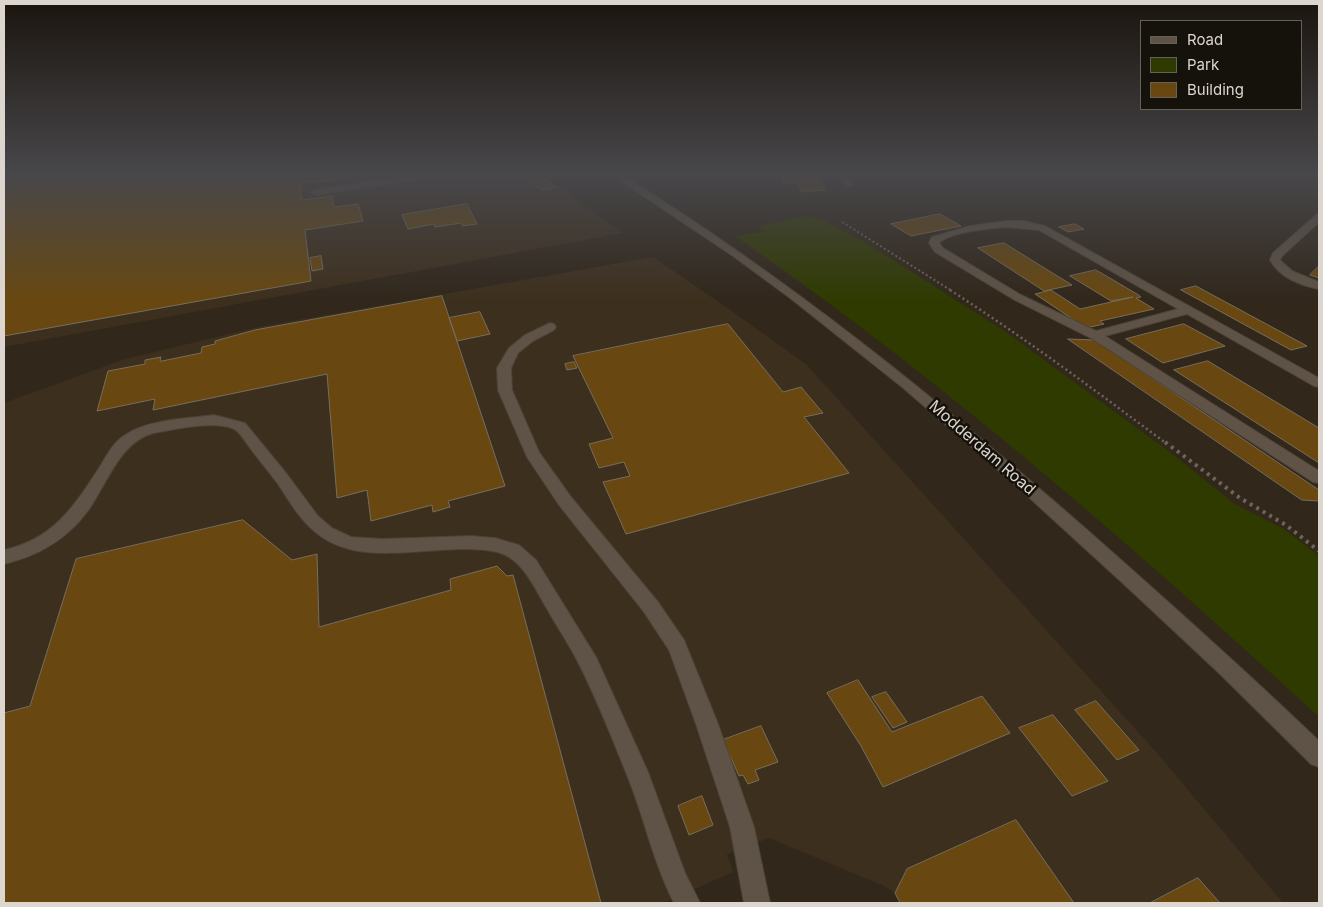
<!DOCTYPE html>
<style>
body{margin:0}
#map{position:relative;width:1323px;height:907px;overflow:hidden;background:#31271b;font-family:Inter,sans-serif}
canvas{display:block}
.frame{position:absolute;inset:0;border:5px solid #ddd6ce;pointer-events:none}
.legend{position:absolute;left:1140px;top:20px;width:162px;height:90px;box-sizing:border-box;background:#15110b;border:1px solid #656059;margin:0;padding:6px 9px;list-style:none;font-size:15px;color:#ddd6ce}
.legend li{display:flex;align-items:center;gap:10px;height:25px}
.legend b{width:25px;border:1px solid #656059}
</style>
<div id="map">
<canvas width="1323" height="907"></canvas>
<div class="frame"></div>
<ul class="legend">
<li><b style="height:6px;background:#5e5346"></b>Road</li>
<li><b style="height:14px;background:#2f3a00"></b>Park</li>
<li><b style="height:14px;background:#684810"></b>Building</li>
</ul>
</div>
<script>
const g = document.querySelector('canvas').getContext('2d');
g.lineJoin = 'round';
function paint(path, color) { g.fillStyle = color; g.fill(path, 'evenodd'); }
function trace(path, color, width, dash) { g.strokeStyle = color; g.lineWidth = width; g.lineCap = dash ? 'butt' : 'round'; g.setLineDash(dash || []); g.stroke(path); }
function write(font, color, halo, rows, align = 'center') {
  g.font = font + ' Inter,sans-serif'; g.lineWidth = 5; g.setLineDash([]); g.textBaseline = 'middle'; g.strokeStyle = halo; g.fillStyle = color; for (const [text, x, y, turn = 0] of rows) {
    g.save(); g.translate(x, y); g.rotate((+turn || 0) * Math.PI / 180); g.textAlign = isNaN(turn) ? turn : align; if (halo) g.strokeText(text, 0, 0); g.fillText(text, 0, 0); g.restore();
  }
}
const built = new Path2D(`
 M4 175H542L623 233 4 347Z
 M653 257 726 307 807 365 1157 753 1283 903H900L895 893 884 886 769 838 727 854 733 872 663 903H4V403L125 359 258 327Z`);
const green = new Path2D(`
 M807 216 821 219 868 244 1006 332 1171 453 1235 504 1284 529 1319 556V717C1133 546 943 380 735 236L766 231 758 226Z`);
const building = new Path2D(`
 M4 175H357L329 181 300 183 302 200 332 196 334 207 358 204 363 221 305 230 311 281 4 336Z
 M523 175H541L557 187 542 190Z
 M792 175H825L827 179H806L804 176 793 177Z
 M794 176H804L806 179H817L819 183H822L825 190 802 192 796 183H782L783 178H794Z
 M467 204 477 224 463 226 461 223 435 227 434 224 408 229 402 215Z
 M940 214 961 226 911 236 891 224Z
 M1075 224 1084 229 1068 232 1059 227Z
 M1004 243 1072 285 1044 291 978 248Z
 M321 256 323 269 312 271 310 258Z
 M1319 266V278L1310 275Z
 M1096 270 1137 294 1141 297 1136 298 1154 309 1100 321 1104 324 1086 328 1035 294 1051 290 1080 309 1133 297 1111 301 1070 276Z
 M1196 286 1307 346 1291 350 1181 290Z
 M442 296 505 486 448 501 450 507 433 512 432 505 371 521 367 490 337 498 327 374 153 410 155 399 97 411 108 371 145 364V360L161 357 160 361H162L201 353 202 347 215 344V341L255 330Z
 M480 312 490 334 457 341 449 318Z
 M728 324 783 392 801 387 823 413 804 417 849 473 626 534 603 482 630 476 624 462 599 468 589 444 613 438 573 356Z
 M1184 324 1225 346 1163 363 1126 339Z
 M1068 339 1095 340 1319 490V501L1302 500Z
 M1208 361 1319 428V463L1174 370Z
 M574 362 577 368 567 370 565 364Z
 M243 520 292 560 317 554 319 627 451 590 450 579 497 566 507 576 513 575 601 903H4V713L30 706 76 559Z
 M858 680 892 732 982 696 1010 733 883 787 861 746 827 693Z
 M886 692 907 722 893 728 872 697Z
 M1096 701 1139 750 1117 760 1075 710Z
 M1053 715 1108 781 1072 796 1019 728Z
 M761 726 778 762 755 770 759 780 748 784 743 775 739 776 723 740Z
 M702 796 713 825 689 835 678 806Z
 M1016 820 1074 903H900L895 893 907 869Z
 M1198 878 1220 903H1150Z`);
const pathFar2 = new Path2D(`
 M842 222 952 291`);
const pathFar1 = new Path2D(`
 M950 290C1025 338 1096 391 1167 444`);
const path = new Path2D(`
 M1165 442 1240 498 1286 525 1319 551`);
const lane = new Path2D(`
 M413 175H435L431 178 315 195 311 192 315 189Z
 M1319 214V222L1282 256 1280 260 1292 271 1319 282V289C1300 285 1280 278 1270 260L1273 253 1316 215Z
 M1006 221H1023L1045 226 1319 378V387L1314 386 1187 314 1105 336 1319 471V483L1313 482 1091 338 1013 299 935 252 929 243 932 237 970 226ZM1006 227 1039 230 1178 309 1096 331 1021 295 943 248 939 243C950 232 990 228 1006 227Z
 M550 323 554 324 556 327 554 330 533 341 518 353 511 368 512 390 539 452 571 497 658 602 684 640 718 724 754 827 770 903H744L730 827 696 724 669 650 644 612 559 505 527 457 498 390 497 368 509 348 525 335Z
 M214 415 245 423 286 473 318 516 332 528 351 537 382 539 471 536 495 538 519 545 536 560 596 657 648 772 685 873 700 903H674C654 864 645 821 629 780 614 743 599 704 581 668 571 647 557 627 546 607 534 587 522 558 497 552 442 540 367 571 319 535 301 522 290 502 278 484 269 472 259 460 250 448 246 443 240 432 234 429 216 420 174 429 154 433 119 442 107 485 87 512 66 540 38 556 4 564V550C53 539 73 508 99 468 106 457 113 442 125 435 149 419 186 419 214 415Z`);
const street = new Path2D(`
 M840 175H848L853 184 852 186H846Z`);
const secondary = new Path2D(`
 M612 175H622C790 279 937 399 1085 528 1164 598 1243 668 1319 741V767L1311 764 1220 674 1127 587 1011 481 902 387 790 298 733 256Z`);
const streetNames = [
 ["Modderdam Road",982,448,41]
];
paint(built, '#3d2f1d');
paint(green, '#2f3a00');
paint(building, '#684810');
trace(building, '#776d5e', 1);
trace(lane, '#4b4339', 2);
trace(street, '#4b4339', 2);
trace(secondary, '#4b4339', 2);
trace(pathFar2, '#6d645a', 2, [2, 2.5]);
trace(pathFar1, '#6d645a', 2.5, [2, 3]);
trace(path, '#6d645a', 4, [3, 4.5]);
paint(lane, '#5e5346');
paint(street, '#5e5346');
paint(secondary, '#5e5346');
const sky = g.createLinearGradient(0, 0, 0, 302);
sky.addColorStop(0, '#1b150f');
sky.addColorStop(0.58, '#48474a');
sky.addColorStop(1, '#48474a00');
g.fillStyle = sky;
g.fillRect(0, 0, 1323, 302);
write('16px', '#ddd6ce', '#15110b', streetNames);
</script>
